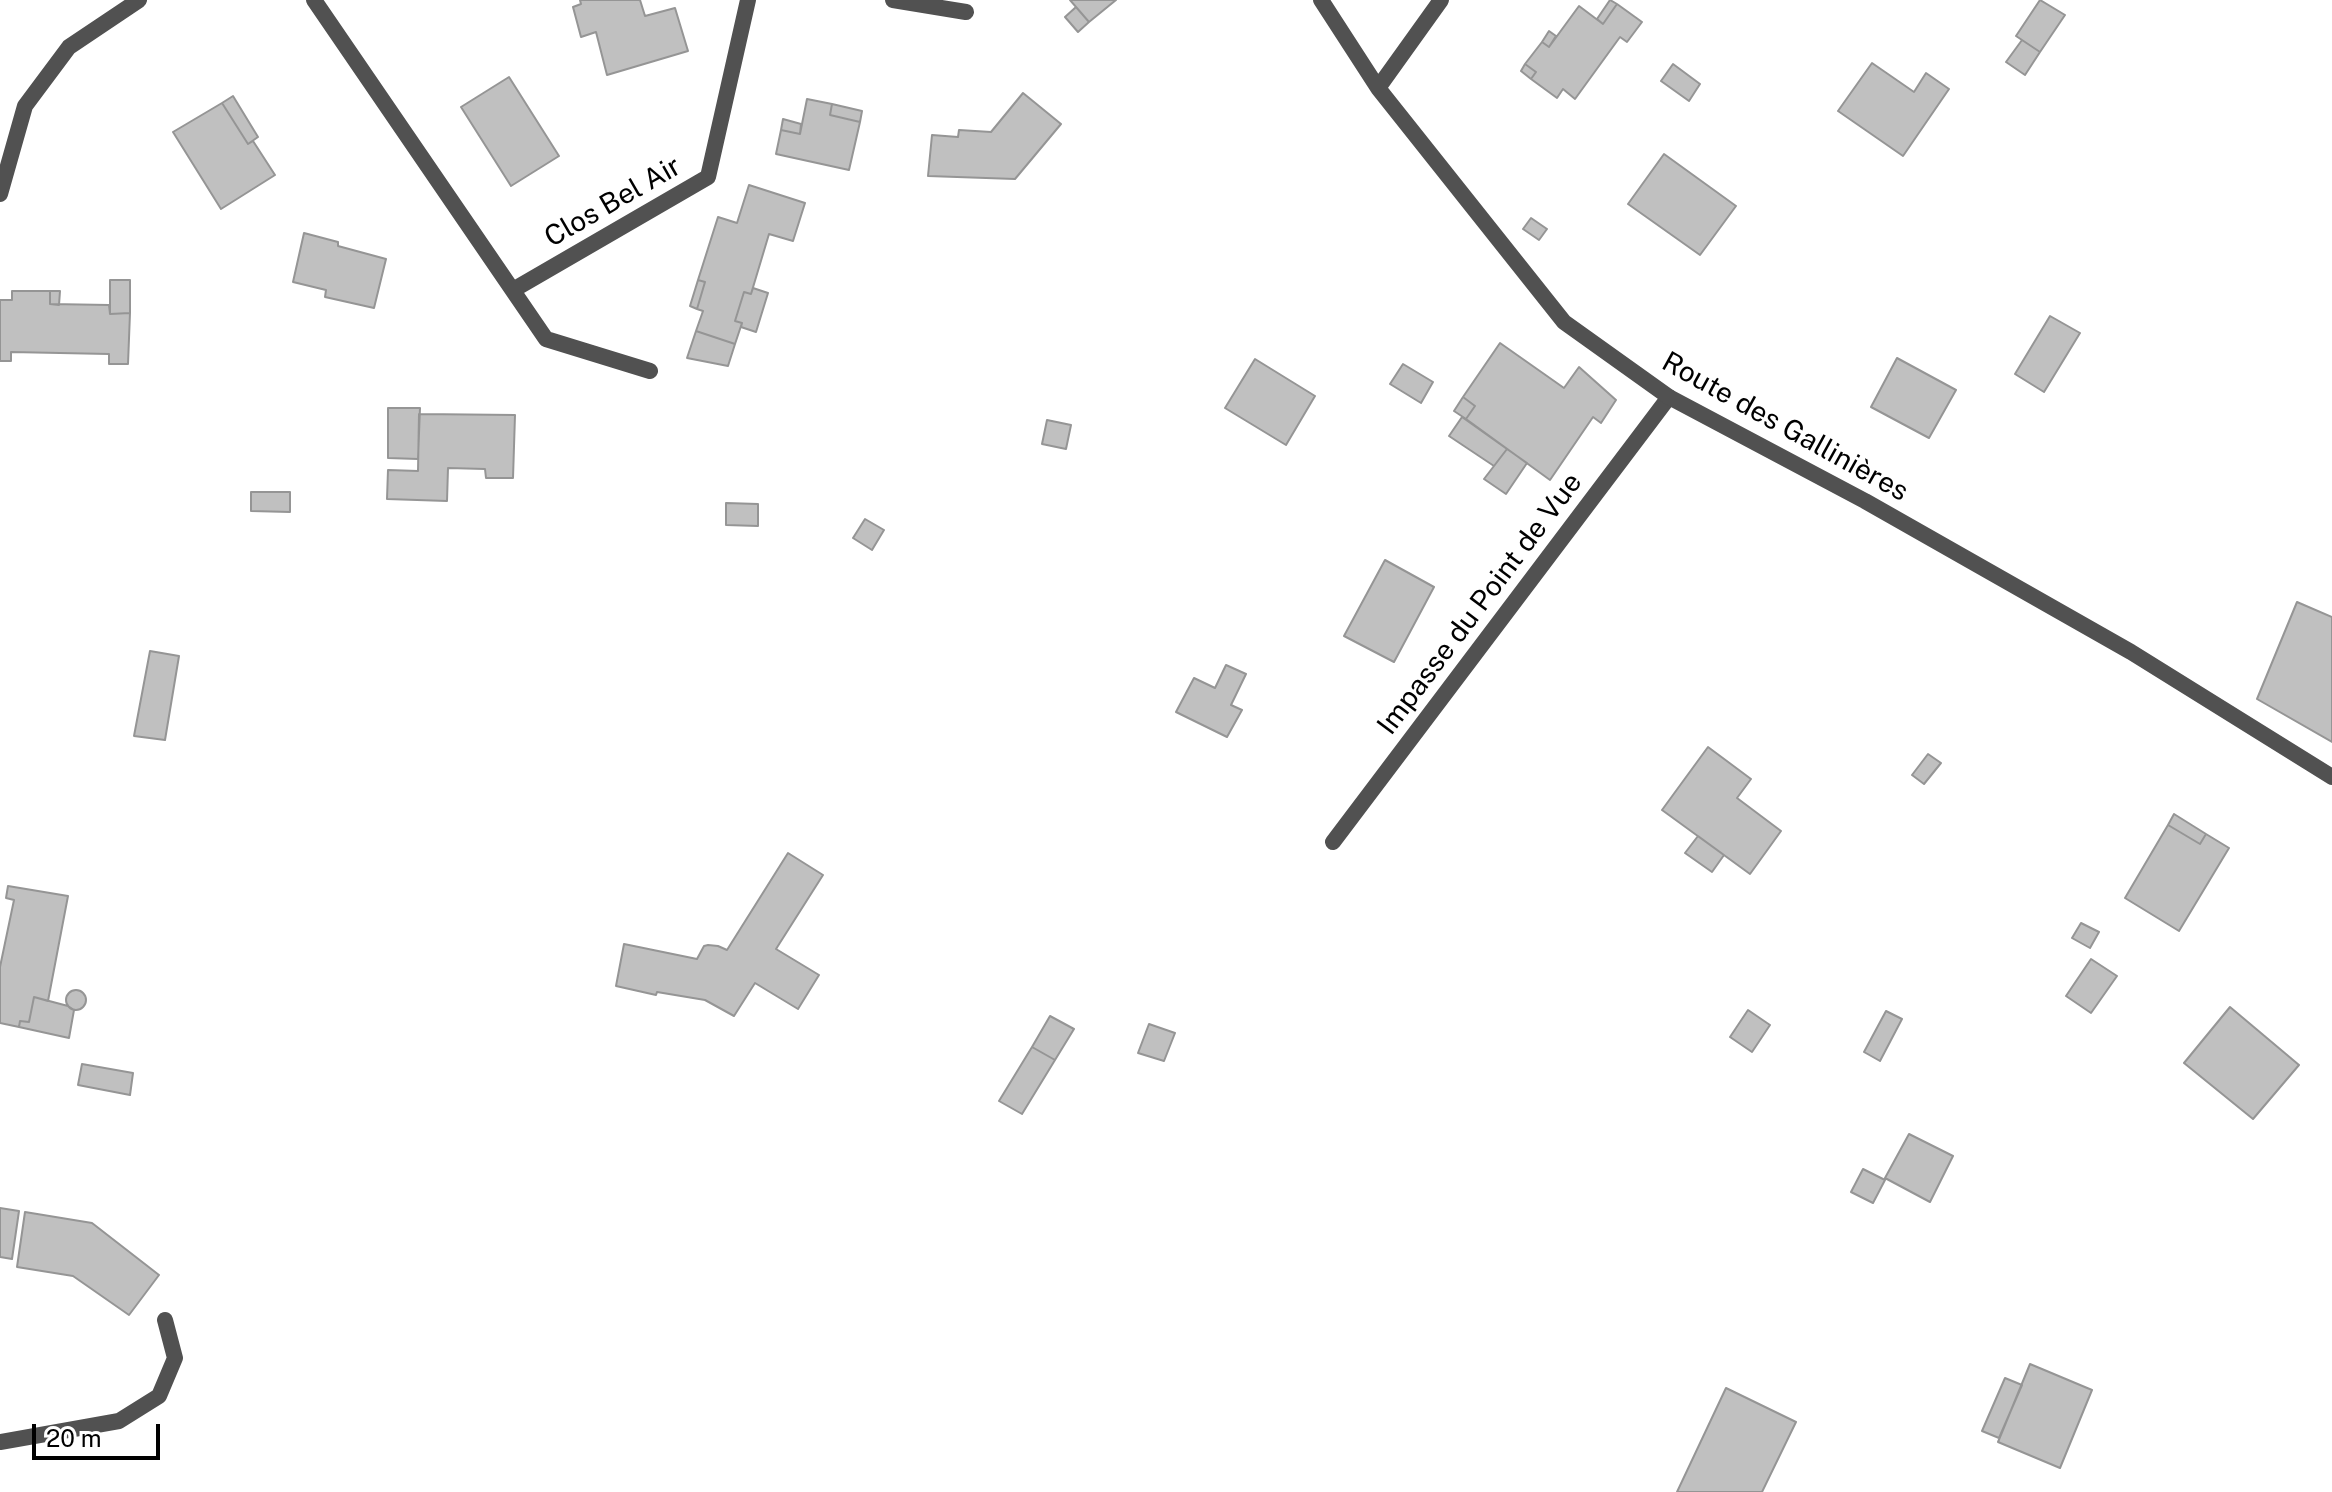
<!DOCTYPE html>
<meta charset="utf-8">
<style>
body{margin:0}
#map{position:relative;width:2332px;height:1492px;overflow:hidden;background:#fff;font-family:"Public Sans",sans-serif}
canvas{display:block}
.scale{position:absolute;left:32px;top:1424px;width:128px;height:36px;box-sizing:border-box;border:4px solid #000;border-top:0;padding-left:10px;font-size:24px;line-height:28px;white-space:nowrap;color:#000;-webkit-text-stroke:6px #fff;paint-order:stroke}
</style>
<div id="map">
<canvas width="2332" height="1492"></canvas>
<div class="scale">20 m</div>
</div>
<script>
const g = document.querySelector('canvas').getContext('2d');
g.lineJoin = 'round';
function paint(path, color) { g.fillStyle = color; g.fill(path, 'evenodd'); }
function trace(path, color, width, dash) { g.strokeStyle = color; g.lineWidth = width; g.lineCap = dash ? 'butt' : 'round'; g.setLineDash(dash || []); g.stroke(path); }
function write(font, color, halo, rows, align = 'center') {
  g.font = font + ' "Public Sans",sans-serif'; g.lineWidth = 8; g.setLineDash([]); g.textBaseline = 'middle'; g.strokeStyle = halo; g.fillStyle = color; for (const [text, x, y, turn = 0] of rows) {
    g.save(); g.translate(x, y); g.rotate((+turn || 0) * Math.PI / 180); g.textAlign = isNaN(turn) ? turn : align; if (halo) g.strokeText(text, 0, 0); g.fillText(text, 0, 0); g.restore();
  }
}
const building = new Path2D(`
 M580 0H640L645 16 675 8 688 51 607 75 596 32 581 37 573 7 581 4Z
 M1070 0H1116L1089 22Z
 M1610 0 1617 4 1603 24 1597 19Z
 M2040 0 2065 15 2040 52 2016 36Z
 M1617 4 1642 22 1627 42 1620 37 1575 99 1563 89 1557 98 1531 79 1536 72 1525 64 1542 42 1549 47 1579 6 1603 24Z
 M1076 7 1089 22 1078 32 1065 17Z
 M1549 31 1556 36 1549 47 1542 42Z
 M2022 40 2040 52 2025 75 2006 62Z
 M1872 63 1914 92 1926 73 1949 89 1903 156 1838 111Z
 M1525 64 1536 72 1531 79 1521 71Z
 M1673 64 1700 84 1689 101 1661 81Z
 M509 77 559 156 511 186 461 107Z
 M1023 93 1061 124 1015 179 928 176 932 135 958 137 959 130 991 132Z
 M233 96 258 137 248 144 222 103Z
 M807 99 832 104 830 115 860 122 849 170 776 154 781 130 800 134Z
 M222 103 248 144 253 141 275 175 221 209 173 132Z
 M832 104 862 111 860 122 830 115Z
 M783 119 801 124 800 134 781 130Z
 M1664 154 1736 206 1700 255 1628 204Z
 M749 185 805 203 793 241 769 234 751 294 744 292 735 321 742 323 735 344 696 331 703 311 697 309 705 282 698 280 718 217 737 223Z
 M1531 218 1547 229 1539 240 1523 229Z
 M304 233 338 242V246L386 259 374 308 325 297 326 290 293 282Z
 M110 280H130V313L110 314Z
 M698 280 705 282 697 309 690 306Z
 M753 288 768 293 756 332 741 327 742 323 735 321 744 292 751 294Z
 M12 291H50V304L109 305 110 314 130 313 128 364H109V354L11 352V361H0V300H12Z
 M50 291H60L59 305 50 304Z
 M2050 316 2080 333 2044 392 2015 374Z
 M696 331 735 344 728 366 687 358Z
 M1500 343 1564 388 1579 367 1616 400 1601 423 1593 417 1550 480 1466 419 1475 406 1463 397Z
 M1897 358 1956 390 1929 438 1871 407Z
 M1255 359 1315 396 1286 445 1225 408Z
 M1403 364 1433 382 1421 403 1390 384Z
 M1463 397 1475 406 1466 419 1454 411Z
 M388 408H420L418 459 388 458Z
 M419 414 515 415 513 478H486L485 469 448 468 447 501 387 499 388 470 418 471Z
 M1462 417 1507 449 1494 466 1449 436Z
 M1047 420 1071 425 1066 449 1042 444Z
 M1507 449 1527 463 1506 494 1484 479Z
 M251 492H290V512L251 511Z
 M726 503 758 504V526L726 525Z
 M865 519 884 530 872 550 853 538Z
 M1385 560 1434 587 1394 662 1344 636Z
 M2297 602 2332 617V742L2257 699Z
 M150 651 179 656 165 740 134 736Z
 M1226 665 1246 674 1231 705 1242 710 1227 737 1176 712 1194 678 1215 688Z
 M1708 747 1751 779 1737 798 1781 831 1750 874 1662 810Z
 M1928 754 1941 763 1924 784 1912 775Z
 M2174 814 2206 834 2200 844 2168 825Z
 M2168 825 2200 844 2206 834 2229 848 2179 931 2125 898Z
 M1698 836 1724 855 1712 872 1685 853Z
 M788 853 823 875 776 949 819 975 798 1009 755 983 734 1016 705 1000 657 992 656 995 616 986 624 944 697 959 704 946 708 945 718 946 727 950Z
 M8 886 68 896 48 1001 34 997 29 1022 20 1021 19 1027 0 1023V967L14 900 6 898Z
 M2081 923 2099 932 2090 948 2072 938Z
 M2091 959 2117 976 2091 1013 2066 996Z
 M66 1000a10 10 0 1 1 20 0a10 10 0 1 1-20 0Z
 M34 997 68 1006 74 1010 69 1038 19 1027 20 1021 29 1022Z
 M2230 1007 2299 1065 2253 1119 2184 1063Z
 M1748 1010 1770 1025 1752 1052 1730 1037Z
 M1886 1011 1902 1019 1880 1061 1864 1052Z
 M1050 1016 1074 1029 1055 1060 1032 1047Z
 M1149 1024 1175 1033 1164 1061 1138 1053Z
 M1032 1047 1055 1060 1022 1114 999 1101Z
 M82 1064 133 1073 130 1095 78 1085Z
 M1909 1134 1953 1156 1930 1202 1885 1178Z
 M1863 1169 1885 1180 1873 1203 1851 1192Z
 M0 1208 19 1211 12 1259 0 1257Z
 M25 1212 92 1223 159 1275 129 1315 73 1276 17 1267Z
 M2030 1364 2092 1390 2060 1468 1998 1442Z
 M2005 1378 2022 1385 1999 1438 1982 1431Z
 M1726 1388 1796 1422 1762 1492H1677Z`);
const lane = new Path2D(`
 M1333 842 1669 397
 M0 1442 119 1421 159 1396 175 1358 165 1320`);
const street = new Path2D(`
 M314 0 546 339 650 371
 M893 0 966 12
 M1321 0 1378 88 1564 322 1669 397 1865 501 2131 652 2332 777
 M1378 88 1441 0
 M0 194 25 106 69 47 139 0
 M513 290 708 177 748 0`);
const streetNames = [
 ["Clos Bel Air",613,202,-30],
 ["Route des Gallinières",1785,427,29],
 ["Impasse du Point de Vue",1480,604,-53]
];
paint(building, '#c0c0c0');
trace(building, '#959595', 2);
trace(lane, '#515151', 16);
trace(street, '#515151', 16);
write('28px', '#000', '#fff', streetNames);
</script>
